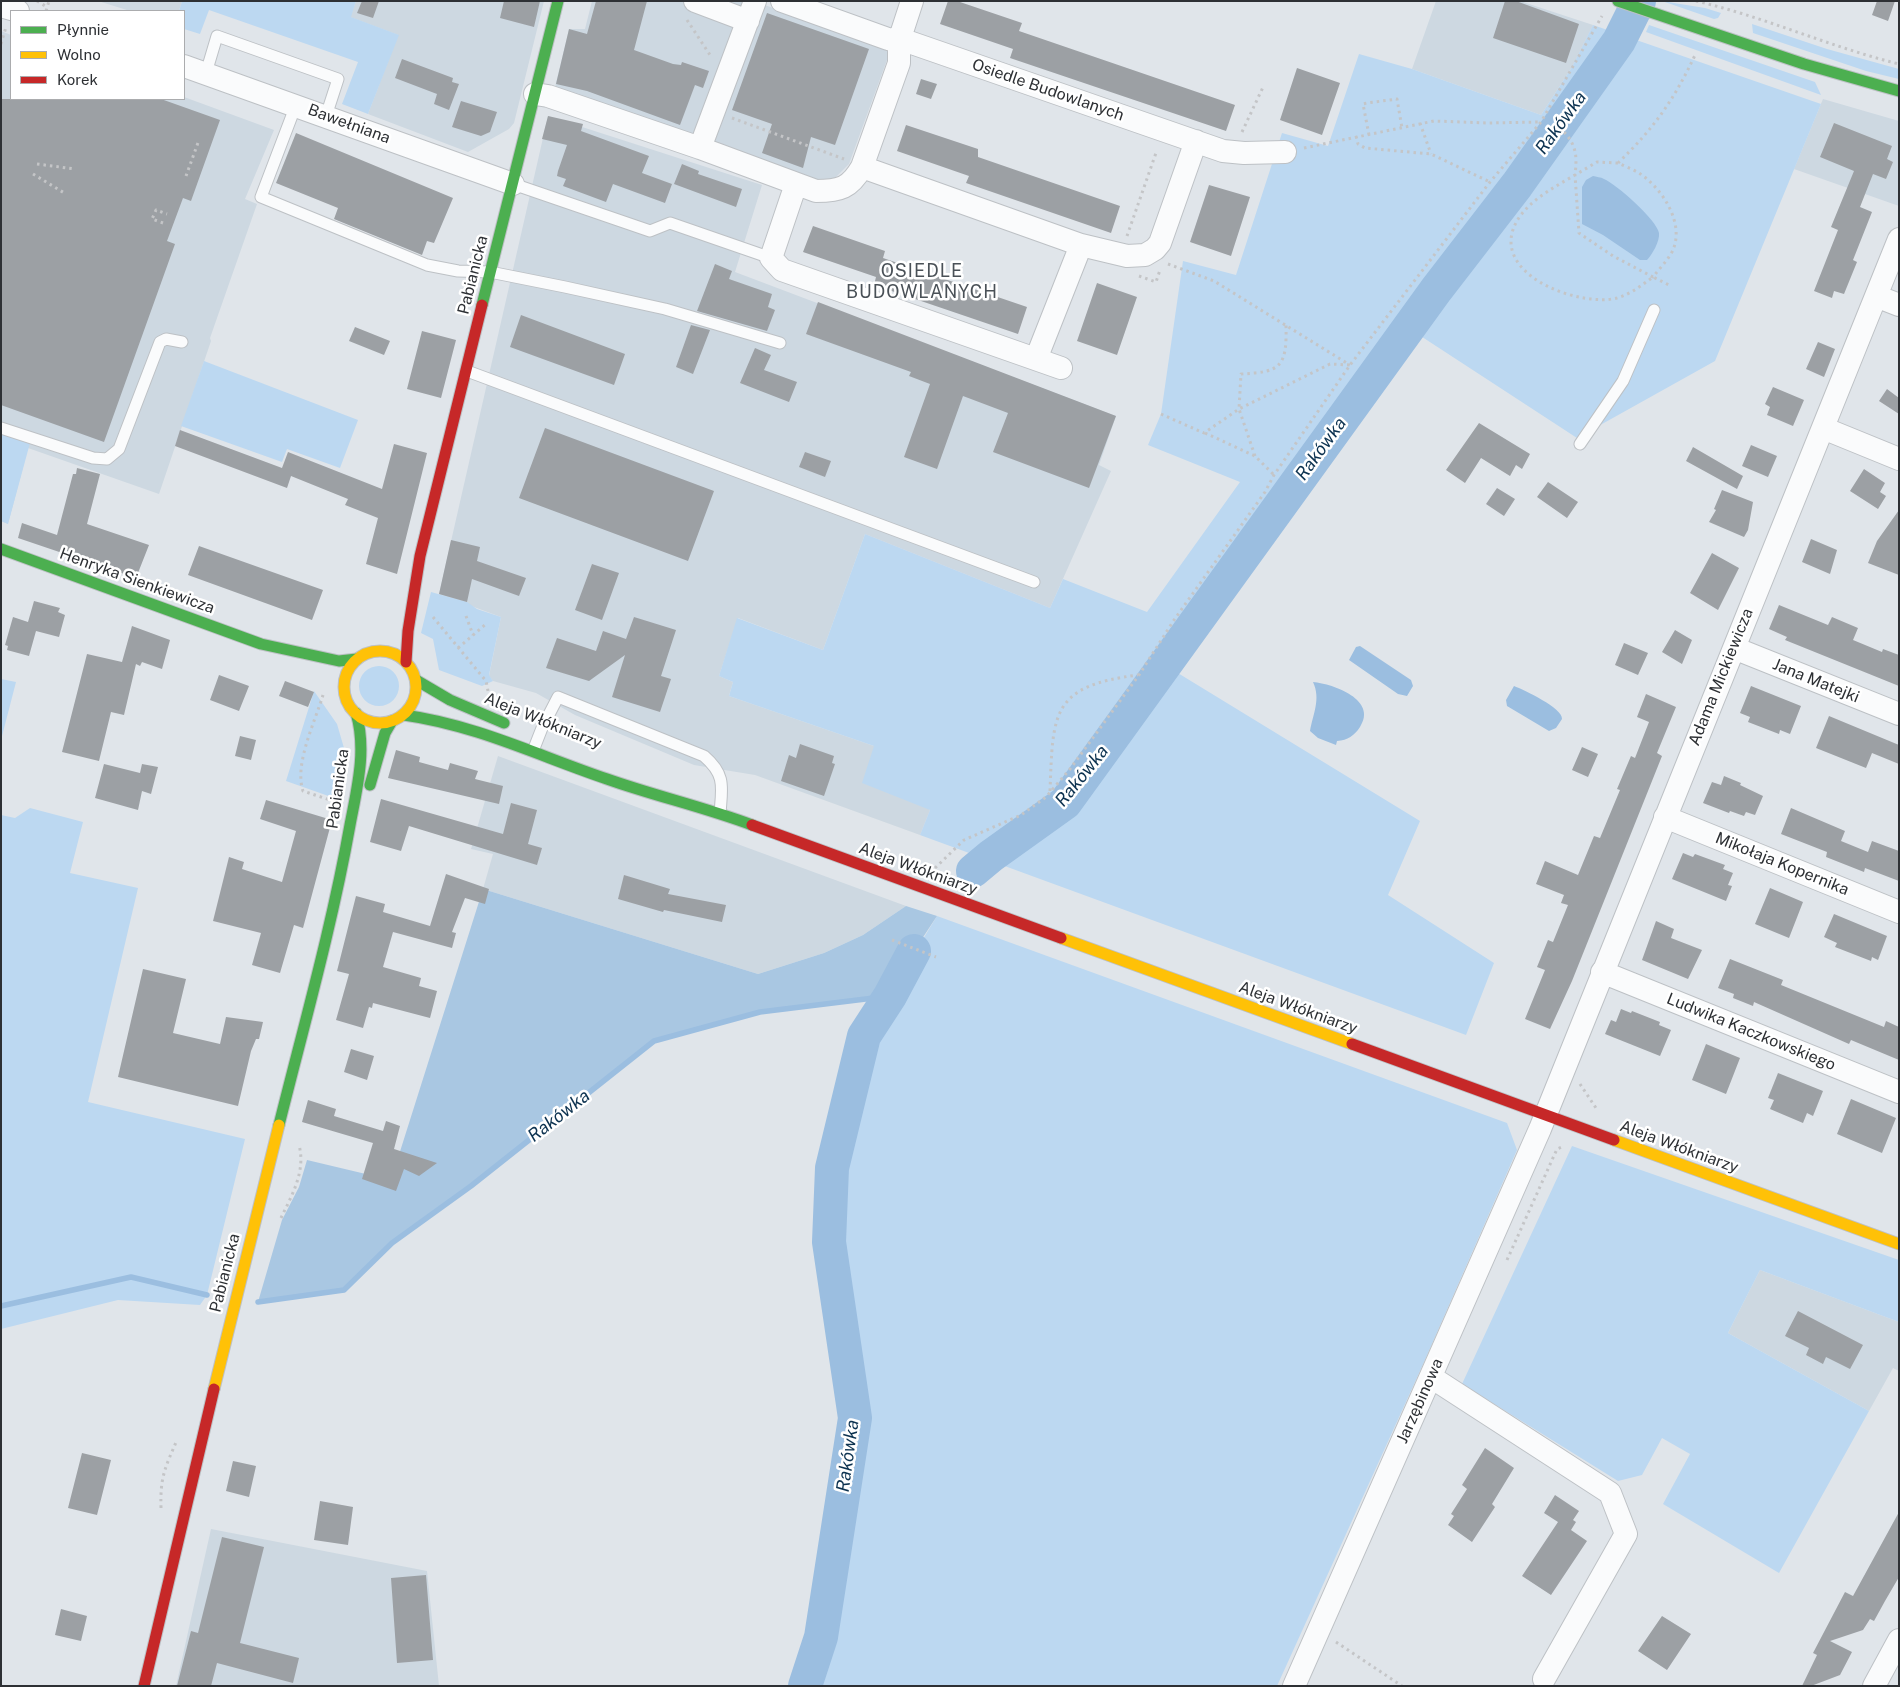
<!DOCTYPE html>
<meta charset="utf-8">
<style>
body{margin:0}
#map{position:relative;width:1900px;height:1687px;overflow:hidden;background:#e0e5ea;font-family:"Public Sans",sans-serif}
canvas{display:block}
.frame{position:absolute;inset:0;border:2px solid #2d3034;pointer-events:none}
.legend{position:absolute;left:10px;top:10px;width:175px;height:90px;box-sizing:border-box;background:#fff;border:1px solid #abacae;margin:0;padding:6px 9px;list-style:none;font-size:15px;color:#2d3034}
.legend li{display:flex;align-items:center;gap:10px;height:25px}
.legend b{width:25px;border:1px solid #abacae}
</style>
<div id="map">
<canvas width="1900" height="1687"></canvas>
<div class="frame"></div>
<ul class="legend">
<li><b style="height:6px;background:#4caf50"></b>Płynnie</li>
<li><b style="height:6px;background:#ffc107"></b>Wolno</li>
<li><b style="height:6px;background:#c62828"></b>Korek</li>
</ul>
</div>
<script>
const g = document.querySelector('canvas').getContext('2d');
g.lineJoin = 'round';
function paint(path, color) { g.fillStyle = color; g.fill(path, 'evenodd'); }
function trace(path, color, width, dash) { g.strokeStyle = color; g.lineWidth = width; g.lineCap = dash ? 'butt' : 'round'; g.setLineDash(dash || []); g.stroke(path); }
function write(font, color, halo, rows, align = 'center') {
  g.font = font + ' "Public Sans",sans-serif'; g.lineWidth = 5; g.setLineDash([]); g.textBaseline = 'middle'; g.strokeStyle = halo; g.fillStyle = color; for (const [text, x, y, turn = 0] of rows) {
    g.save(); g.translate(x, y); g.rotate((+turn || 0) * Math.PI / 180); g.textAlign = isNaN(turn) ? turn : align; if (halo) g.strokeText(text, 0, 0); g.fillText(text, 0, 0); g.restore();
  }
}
const built = new Path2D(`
 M98 1H182L179 11H130Z
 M356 1H544L514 123 509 129 468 152 368 114 398 35 350 17Z
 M592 1H753L891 49 849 164 832 181 808 179 555 87 569 29H585Z
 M1436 1H1520L1593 25 1572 67 1541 115 1412 69Z
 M1 31 11 35V99L184 97 274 130 245 199 257 204 210 338 211 341 159 494 28 448 8 524 1 521Z
 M1823 99 1899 121V206L1794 169Z
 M548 116 762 185 735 272 1116 416 1099 465 1111 471 1050 608 865 534 823 650 738 618 719 676 733 682 729 696 874 746 930 810 920 835 755 775 694 765 575 715 536 693 493 681 489 676 501 617 439 594Z
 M498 756 906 906 863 935 824 953 758 974 483 889 493 854 471 849Z
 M1760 1270 1899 1322V1371L1893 1368 1869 1411 1728 1333Z
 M211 1529 427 1571 439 1686H176Z`);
const green = new Path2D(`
 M182 1H356L351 17 399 35 368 114 342 104 358 62 209 10 200 34 184 29V11H179Z
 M1662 1 1705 8 1721 13 1718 18 1714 19Z
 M1752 24 1827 49 1899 69V79L1866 71 1753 33Z
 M1593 25 1821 104 1715 361 1577 438 1413 331 1168 667 1420 821 1388 895 1494 963 1466 1035 920 835 930 810 862 783 874 746 729 696 733 682 719 676 737 618 823 650 865 534 1050 608 1063 579 1147 612 1240 482 1148 445 1161 414 1183 261 1236 275 1282 133 1328 146 1359 54 1412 69 1541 115 1572 67Z
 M1649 25 1815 82 1821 95 1646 32Z
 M204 361 358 420 340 468 287 449 282 462 181 426Z
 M1 433 30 443 8 524 1 521Z
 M431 592 467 602 477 609 501 617 489 675 493 681 482 686 439 670 433 639 421 633Z
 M359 686a20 20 0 1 1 40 0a20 20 0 1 1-40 0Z
 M1 679 16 682 1 740Z
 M314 691 337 724 344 748 337 799 286 781Z
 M30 808 83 822 70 873 138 888 88 1102 245 1139 207 1295 200 1305 118 1300 1 1329V815L15 818Z
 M937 916 1507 1123 1517 1150 1425 1360 1277 1686H805L821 1637 855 1418 829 1242 832 1168 864 1036Z
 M1572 1146 1899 1260V1322L1760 1270 1728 1333 1869 1411 1779 1573 1663 1504 1690 1454 1662 1438 1642 1475 1618 1481 1462 1384Z`);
const forest = new Path2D(`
 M483 889 758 974 824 953 863 935 906 906 937 916 914 951 890 996 760 1012 654 1041 471 1186 392 1243 344 1290 258 1302 282 1220 299 1187 307 1160 391 1180Z`);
const water = new Path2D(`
 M1593 176C1596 177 1601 177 1604 179 1616 184 1657 220 1659 233 1660 241 1652 255 1647 260H1640L1603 235 1582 224V187L1586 180Z
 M1360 646 1411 680 1413 686 1407 696 1398 694 1349 660 1356 647Z
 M1313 682C1334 684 1378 700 1360 727 1354 736 1348 740 1337 741L1336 745 1318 738 1310 731C1313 714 1321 699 1313 682Z
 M1514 686C1524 690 1563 708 1562 719L1556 728 1549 731 1507 706 1506 700Z`);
const stream = new Path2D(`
 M258 1302 344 1290 392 1243 471 1186 654 1041 760 1012 890 996
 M1 1306 131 1277 207 1295`);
const river = new Path2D(`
 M973 871 991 856 1065 803 1436 290 1517 185 1619 41 1639 1
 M805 1686 821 1637 855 1418 829 1242 832 1168 864 1036 890 996 914 951`);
const building = new Path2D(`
 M362 1H379L373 18 357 13Z
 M504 1H540L534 27 500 18Z
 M596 1H647L634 50 673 64 681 65 682 62 709 71 703 88 695 85 680 125 587 91 556 84 569 29 587 34Z
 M948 1H957L1022 23 1019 31 1235 105 1226 131 1010 58 1013 49 940 24Z
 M1505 1H1516L1579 24 1566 63 1493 38Z
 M1877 1H1895L1888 21 1872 15Z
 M767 13 869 49 835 145 811 137 803 168 762 153 772 124 732 110Z
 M402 59 453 78 452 82 459 84 449 110 434 104 437 94 395 78Z
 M1297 68 1340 83 1322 135 1280 120Z
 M921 79 937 84 931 99 916 94Z
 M1 99H161L220 120 191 201 183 198 167 241 175 244 104 442 1 405Z
 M461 101 497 112 490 132 481 136 452 127Z
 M548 116 583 124 581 131 649 156 642 173 672 184 665 203 613 184 606 202 563 186 566 179 557 176 558 171 567 145 542 139Z
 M1834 123 1892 146 1887 159 1893 162 1886 179 1873 174 1860 207 1872 212 1853 260 1857 262 1844 294 1834 291 1832 298 1814 291 1838 230 1831 227 1854 171 1820 157Z
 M906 125 978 149V157L1120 206 1111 233 966 183 969 176 897 151Z
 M296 133 453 198 434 243 427 241 422 255 334 219 338 208 276 183Z
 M682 164 699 171 698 174 742 189 736 207 674 184Z
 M1209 185 1250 197 1231 256 1190 242Z
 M813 226 885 251 883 258 1027 307 1018 334 874 285 876 277 803 252Z
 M715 264 732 271 729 279 772 294 768 307 775 310 767 331 697 311Z
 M1097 283 1137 297 1117 355 1077 341Z
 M818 302 1116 416 1089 488 993 452 1008 413 963 396 937 469 904 457 930 384 909 376 911 372 806 334Z
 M521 315 625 354 614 385 510 347Z
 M691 325 710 330 693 374 676 367Z
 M355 327 390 341 384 355 349 341Z
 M422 331 456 340 441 398 407 389Z
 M1818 342 1835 349 1824 377 1806 369Z
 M755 348 771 355 764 370 797 382 789 402 740 383Z
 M1773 387 1804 400 1793 426 1767 415 1770 407 1765 404Z
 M1887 389 1899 398V414L1879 401Z
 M1479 423 1530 454 1522 469 1516 465 1510 476 1481 458 1465 483 1446 470Z
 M545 428 714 491 688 561 519 498Z
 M180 430 282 468 288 452 382 489 394 444 427 453 397 574 366 564 378 518 345 505 348 499 291 476 287 488 175 446Z
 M1751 445 1777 456 1768 477 1742 466Z
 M1693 447 1743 476 1737 489 1686 461Z
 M805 452 831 461 825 477 799 467Z
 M77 468 100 474 87 524 149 545 136 578 18 538 22 523 57 535 73 474H76Z
 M1864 469 1885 483 1880 492 1886 496 1878 509 1850 491Z
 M1548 482 1578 502 1567 518 1537 497Z
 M1497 488 1515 499 1504 516 1486 504Z
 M1722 490 1753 502 1748 530 1744 537 1709 522 1716 510 1714 509Z
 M1899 510V575L1868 563 1877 541Z
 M1811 539 1837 550 1830 574 1802 562Z
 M451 540 480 547 477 561 526 578 519 596 472 579 467 602 439 594Z
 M199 546 323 590 312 620 188 575Z
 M1712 553 1739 568 1718 610 1690 593Z
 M592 564 619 573 602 620 575 610Z
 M34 601 60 608 58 612 65 615 59 637 36 631 29 656 7 650 8 646 5 645 13 617 28 622Z
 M1779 605 1828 625 1832 617 1858 628 1853 640 1882 652 1883 649 1899 655V686L1785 640 1787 637 1769 629Z
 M634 617 676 630 661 676 671 679 660 712 612 697 625 655 589 681 546 668 557 638 596 651 603 631 626 639Z
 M132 626 170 640 162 669 142 662 140 666 136 664 124 715 111 712 99 761 62 752 87 654 122 662Z
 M1675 630 1692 640 1682 664 1662 652Z
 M1624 643 1648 653 1638 675 1615 665Z
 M219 675 249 686 239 711 210 700Z
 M285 681 314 692 308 707 279 696Z
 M1751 686 1801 706 1790 734 1780 730 1779 734 1748 722 1750 717 1740 713Z
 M1646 694 1676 707 1657 753 1662 756 1572 981 1550 1029 1525 1019 1545 970 1537 967 1548 940 1553 942 1568 905 1561 903 1564 895 1536 884 1545 861 1578 875 1594 836 1600 838 1620 790 1617 789 1631 756 1635 758 1649 722 1637 717Z
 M1829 716 1899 745V764L1872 753 1866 768 1816 748Z
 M240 736 256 740 251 760 235 756Z
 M800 744 834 756 832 763 835 764 824 796 781 781 789 755 796 758Z
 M1582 747 1598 754 1588 777 1572 770Z
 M396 750 420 757 419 762 448 770 450 763 478 771 475 779 503 786 499 804 388 778Z
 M104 764 140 773 142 764 158 767 151 794 142 791 138 810 95 798Z
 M1724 776 1741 783 1740 785 1763 796 1755 815 1746 812 1744 816 1730 811 1729 813 1703 803 1712 782 1721 785Z
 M381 799 503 834 511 803 537 810 528 844 542 848 537 865 409 826 401 851 370 842Z
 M266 800 332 820 303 928 294 925 280 973 252 965 261 933 213 921 229 857 244 862 242 869 282 882 296 831 260 819Z
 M1791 808 1845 831 1841 841 1868 852 1872 841 1899 851V881L1865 868 1864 872 1826 857 1827 852 1781 834Z
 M1683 853 1693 857 1695 854 1725 865 1723 869 1733 873 1728 885 1732 886 1726 901 1672 879Z
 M446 874 489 889 485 904 465 898 452 932 456 933 452 948 393 932 383 967 421 978 419 986 437 991 430 1018 373 1003 372 1008 369 1007 363 1028 336 1020 349 974 337 971 356 896 385 904 383 912 430 926Z
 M624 875 670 889 668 894 726 905 722 922 664 910 663 912 618 899Z
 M1770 888 1803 902 1789 938 1755 924Z
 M1834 914 1887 936 1878 960 1872 957 1871 961 1835 947 1837 943 1824 937Z
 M1656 921 1674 929 1671 938 1702 950 1688 979 1642 960Z
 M1730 959 1783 980 1781 985 1884 1027 1886 1021 1899 1027V1060L1851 1040 1849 1044 1754 1002 1753 1006 1733 998 1734 994 1718 988Z
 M143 969 186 979 173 1033 220 1044 226 1017 263 1022 259 1039H256L251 1051 238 1106 118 1077Z
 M1621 1009 1631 1013 1632 1011 1660 1022 1659 1025 1671 1030 1660 1056 1605 1034 1611 1020 1616 1022Z
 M1706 1044 1740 1058 1726 1094 1692 1080Z
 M351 1049 374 1056 367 1080 344 1072Z
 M1778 1073 1823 1091 1813 1116 1807 1113 1803 1123 1770 1109 1774 1100 1768 1098Z
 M1851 1099 1896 1118 1882 1153 1837 1134Z
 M308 1100 336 1109 334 1116 383 1131 386 1121 400 1126 394 1149 437 1163 419 1176 404 1169 396 1191 362 1179 373 1143 302 1122Z
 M1798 1311 1863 1345 1850 1369 1826 1357 1823 1364 1806 1355 1809 1348 1785 1336Z
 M1485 1448 1514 1468 1492 1504 1495 1507 1472 1542 1448 1525 1454 1516 1451 1514 1467 1489 1462 1485Z
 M82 1453 111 1460 97 1515 68 1508Z
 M233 1461 256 1466 249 1497 226 1491Z
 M1555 1495 1579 1511 1573 1520 1576 1522 1571 1530 1587 1541 1551 1595 1522 1576 1558 1522 1544 1513Z
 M320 1501 353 1507 348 1545 314 1540Z
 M1899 1512V1577L1885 1601 1874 1621 1870 1619 1863 1630 1830 1641 1852 1652 1840 1675 1811 1686H1802L1817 1655 1813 1653 1845 1592 1853 1596Z
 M222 1537 264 1547 240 1643 299 1658 293 1683 217 1663 211 1686H177L191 1631 198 1633Z
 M426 1575 433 1660 397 1663 391 1578Z
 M61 1609 87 1616 81 1641 55 1635Z
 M1662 1616 1691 1634 1667 1670 1638 1651Z`);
const path = new Path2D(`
 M37 1 47 7
 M1696 1C1765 17 1830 47 1899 64
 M46 11 49 1
 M687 20 712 58
 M1 44 6 27
 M732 118 844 159
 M1420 123 1431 154
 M1242 132 1264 85
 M1564 132C1577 146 1577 157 1575 175 1553 188 1519 205 1512 233 1501 279 1582 307 1617 298 1631 294 1642 285 1653 277L1671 286
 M1369 135 1363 104 1367 103 1397 99 1402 128
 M1356 136 1358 144 1365 148 1431 154 1490 182
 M1304 148 1434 121 1489 123 1540 122
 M1618 163 1597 162 1575 175 1579 233 1613 256 1653 277C1659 269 1667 261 1672 252 1686 224 1662 188 1639 173 1632 169 1624 166 1618 163 1655 127 1674 100 1696 53
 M37 164 75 169
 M33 174 66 194
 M186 176 199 140
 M163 223 152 219 156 210 167 214
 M1127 236 1157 150
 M1168 264 1214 281 1350 365
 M1139 276 1156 282 1160 270
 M1161 414 1204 433 1239 409 1330 364 1350 365
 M1205 433 1255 456 1274 475
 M1255 456 1239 409 1241 374C1281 372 1287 367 1286 325
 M466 616 473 635
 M433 617 486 681 488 691
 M458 648 486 624
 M323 695C315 722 294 764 303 791L333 801
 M1050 791C1053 713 1051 686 1138 675
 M935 868 964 840 1021 815 1046 797 1070 769 1139 675 1174 620 1265 492 1274 475 1350 365 1490 182 1541 122 1602 16
 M892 940 936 957
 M1580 1084 1596 1108
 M281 1218C292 1195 306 1171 299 1145
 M1507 1260 1557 1149 1564 1146
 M161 1508C160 1477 165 1468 177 1440
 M1336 1642 1402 1686`);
const lane = new Path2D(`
 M206 73 217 36 338 79 326 116
 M296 105 261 197 427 265 458 271 490 272 565 287 665 309 780 343
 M513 184 650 231 670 223 771 258
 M467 371 1034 582
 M1 428 93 458 107 459 119 449 160 342 166 339 182 342
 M1580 444 1623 381 1654 310
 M533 751 542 728 558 697 704 756C726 775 722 787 720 813`);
const street = new Path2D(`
 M695 1 748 21
 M755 1 700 148 816 191C840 191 850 188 862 167L899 63V41L912 1
 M782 1 888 39 909 42 1223 151 1244 153 1285 152
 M1 6 18 11
 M184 66 513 184
 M535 94 548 96 700 148
 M862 167 1081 245
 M796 184 771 258 782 270 1061 368
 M1876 296 1899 305
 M1036 359 1081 245 1127 256 1145 255 1155 249 1160 243 1196 141
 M1823 428 1899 459
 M1734 648 1899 714
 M1665 817 1899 912
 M1602 972 1899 1092
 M1431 1377 1610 1493 1626 1534 1544 1679
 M1294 1686 1540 1129 1899 239
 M1874 1686 1899 1640`);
const fast = new Path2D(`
 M1618 1 1804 64 1899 91
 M482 305 558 1
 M1 549 261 644 339 661 357 659
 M416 680 450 700 504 723
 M404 715C476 725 539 756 607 779 655 796 704 807 752 825
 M370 785 385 733 392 721
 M279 1125C304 1025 332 926 350 825 357 788 367 750 356 713`);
const slow = new Path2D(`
 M344 687a36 36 0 1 1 72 0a36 36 0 1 1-72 0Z
 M1061 938 1352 1044
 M1614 1140 1899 1244
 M214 1389 279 1125`);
const jam = new Path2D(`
 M406 662 408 631 420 556 482 305
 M752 825 1061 938
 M1352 1044 1614 1140
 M144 1686 214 1389`);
const streetNames = [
 ["Osiedle Budowlanych",1048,90,19],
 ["Bawełniana",349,124,20],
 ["Pabianicka",473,275,-76],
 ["Henryka Sienkiewicza",137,581,20],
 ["Adama Mickiewicza",1721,677,-68],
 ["Jana Matejki",1816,681,22],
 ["Aleja Włókniarzy",543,721,22],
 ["Pabianicka",338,789,-82],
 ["Mikołaja Kopernika",1782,864,22],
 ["Aleja Włókniarzy",918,869,20],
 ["Aleja Włókniarzy",1298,1008,20],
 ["Ludwika Kaczkowskiego",1751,1032,22],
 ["Aleja Włókniarzy",1679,1147,20],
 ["Pabianicka",225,1273,-76],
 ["Jarzębinowa",1420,1401,-66]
];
const waterNames = [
 ["Rakówka",1561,123,-54],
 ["Rakówka",1321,449,-54],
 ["Rakówka",1082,776,-51],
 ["Rakówka",559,1116,-38],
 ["Rakówka",848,1456,-82]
];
const neighbourhoodNames = [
 ["OSIEDLE",922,271],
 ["BUDOWLANYCH",922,292]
];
paint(built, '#cdd8e1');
paint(green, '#bcd8f1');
paint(forest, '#a9c7e2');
paint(water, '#9bbee0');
trace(stream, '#9bbee0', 5.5);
trace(river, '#9bbee0', 34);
paint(building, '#9ca0a4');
trace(lane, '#bdc1c5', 13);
trace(street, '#bdc1c5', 24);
trace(fast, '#bdc1c5', 13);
trace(slow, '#bdc1c5', 13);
trace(jam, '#bdc1c5', 13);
trace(path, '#c4c5c7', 3, [2.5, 4]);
trace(lane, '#fafbfc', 11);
trace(street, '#fafbfc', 22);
trace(fast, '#4caf50', 11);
trace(slow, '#ffc107', 11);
trace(jam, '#c62828', 11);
write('16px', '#2d3034', '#fff', streetNames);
write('italic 18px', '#0c3250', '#fff', waterNames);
g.letterSpacing = '1px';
write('18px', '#4a5157', '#fff', neighbourhoodNames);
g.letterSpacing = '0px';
</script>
